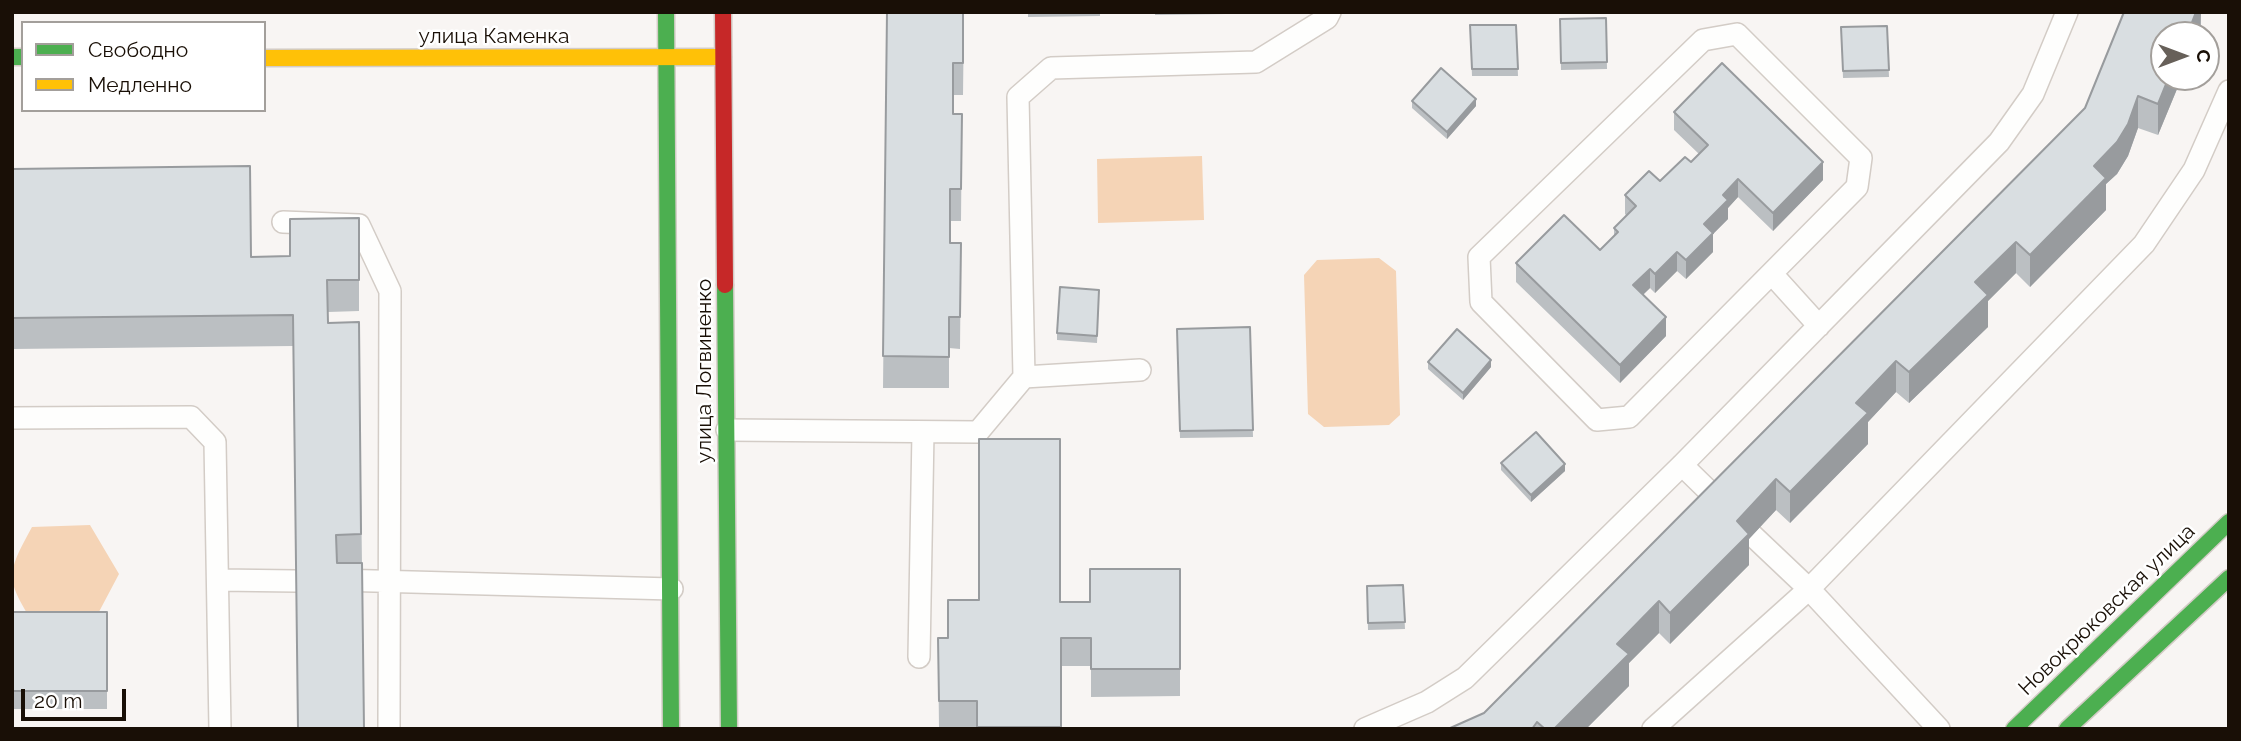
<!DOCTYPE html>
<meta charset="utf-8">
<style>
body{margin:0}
#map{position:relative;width:2241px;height:741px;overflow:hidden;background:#f8f5f3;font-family:Raleway,sans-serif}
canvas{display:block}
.frame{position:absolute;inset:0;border:14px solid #190f06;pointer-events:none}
.legend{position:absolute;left:21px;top:21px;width:245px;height:91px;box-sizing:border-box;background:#fff;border:2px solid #a39f9b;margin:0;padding:9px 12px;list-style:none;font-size:21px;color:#190f06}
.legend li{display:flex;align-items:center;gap:14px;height:35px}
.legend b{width:35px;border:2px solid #a39f9b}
.north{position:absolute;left:2150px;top:21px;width:70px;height:70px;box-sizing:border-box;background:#fff;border:2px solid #a39f9b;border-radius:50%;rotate:90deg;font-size:19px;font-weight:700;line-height:28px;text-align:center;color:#190f06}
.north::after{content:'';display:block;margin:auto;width:24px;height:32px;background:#676059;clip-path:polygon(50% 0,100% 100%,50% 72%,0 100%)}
.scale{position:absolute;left:21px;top:689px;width:105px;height:32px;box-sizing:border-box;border:4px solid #190f06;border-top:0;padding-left:9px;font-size:21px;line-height:24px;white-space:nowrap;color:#190f06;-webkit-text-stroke:5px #fff;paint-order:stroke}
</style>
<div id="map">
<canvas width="2241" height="741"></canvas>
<div class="frame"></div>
<ul class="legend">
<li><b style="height:9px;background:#4caf50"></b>Свободно</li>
<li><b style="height:9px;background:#ffc107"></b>Медленно</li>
</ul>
<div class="north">С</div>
<div class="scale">20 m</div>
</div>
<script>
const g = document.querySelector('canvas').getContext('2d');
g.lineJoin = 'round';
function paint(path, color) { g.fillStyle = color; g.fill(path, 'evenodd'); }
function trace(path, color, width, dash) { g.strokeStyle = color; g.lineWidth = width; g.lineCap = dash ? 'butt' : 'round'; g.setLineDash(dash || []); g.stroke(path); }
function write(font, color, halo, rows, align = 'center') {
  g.font = font + ' Raleway,sans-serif'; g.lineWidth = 5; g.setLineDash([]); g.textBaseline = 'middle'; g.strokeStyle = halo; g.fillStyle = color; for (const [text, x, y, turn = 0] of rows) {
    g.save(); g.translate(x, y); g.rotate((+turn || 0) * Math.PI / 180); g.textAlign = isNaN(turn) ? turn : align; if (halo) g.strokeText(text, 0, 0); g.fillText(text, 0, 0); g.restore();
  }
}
const green = new Path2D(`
 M1202 156 1204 220 1098 223 1097 159Z
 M1379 258 1396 271 1400 415 1389 425 1324 427 1308 414 1304 275 1317 260Z
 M90 525 119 574 92 625 35 626C6 579 5 576 32 527Z`);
const lane = new Path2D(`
 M1737 34 1861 158 1857 187 1629 417 1597 420 1481 302 1479 257 1703 40Z
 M283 222 359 225 390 291 389 729
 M1772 274 1819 326
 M1024 377 1140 370
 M12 418 191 417 215 442 220 729
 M727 430 978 432 1024 377 1018 97 1051 68 1256 62 1327 18 1330 12
 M1682 465 1724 506
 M1752 535 1809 589 1939 729
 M219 580 296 581
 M337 580 672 589
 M919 657 923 432
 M1365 729 1427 702 1465 678 1682 465 1999 142 2033 94 2067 12
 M1653 729 1809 589 2144 244 2194 170 2229 91`);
const fast = new Path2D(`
 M666 12 671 729
 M12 57H23
 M725 285 729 729
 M2014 729 2229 522
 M2067 729 2229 578`);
const slow = new Path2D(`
 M264 58 723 57`);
const jam = new Path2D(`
 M723 12 725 285`);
const wall = new Path2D(`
 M887 12H964L963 95H953V114H962L961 221H950V243H961L960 349 949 348V388H883Z
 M1028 12H1100V16L1028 17Z
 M1155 12H1226V14L1155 15Z
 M2124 12H2201V33L2200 35H2164V77H2182L2158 135 2138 128 2128 156 2117 174 2106 184V210L2030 287 2016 273 1988 301V327L1909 403 1896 392 1868 422V444L1790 523 1776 510 1749 539V565L1670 644 1659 633 1629 663V686L1586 729H1448L1484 713 2085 108Z
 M1606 18 1607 69 1561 70 1560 19Z
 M1470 25H1516L1518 76H1472Z
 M1887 26 1889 77 1843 78 1841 27Z
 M1412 101 1476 106 1447 139 1412 108Z
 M1674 112 1823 180 1773 231 1738 197 1728 208V219L1713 234V252L1686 279 1677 271 1655 293 1650 288 1643 295 1666 336 1620 383 1516 282V263L1600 250 1614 236V228L1627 216 1625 214V195L1660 181 1691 162 1699 154 1674 130Z
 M12 169 251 257 290 256 359 218V311L328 312V323L359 322 364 729 293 346 12 349Z
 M1099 297 1097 343 1057 340V333Z
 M1250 327 1253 437 1180 438 1177 329Z
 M1428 362 1491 367 1463 400 1428 369Z
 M1501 463 1565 471 1531 502 1501 470Z
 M1180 569V696L1091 697V666H1061V729H939L938 638H948L1060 602H1090Z
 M1403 585 1405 629 1368 630 1367 586Z
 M12 612H107V709H12Z`);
const shadedWall = new Path2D(`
 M2196 12H2201L2200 35H2187Z
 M2169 77H2182L2158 135V104Z
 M2138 96V128L2128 156 2117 174 2106 184V210L2030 287V255L2094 166Z
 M1476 99V106L1447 139V132Z
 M1823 162V180L1773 231V213Z
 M1738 179V197L1728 208V219L1713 234V252L1686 279V260L1704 224 1723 195Z
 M2016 242V273L1988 301V327L1909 403V372L1975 282Z
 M1677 252V271L1655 293V274Z
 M1650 269V288L1633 304V285Z
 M1666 317V336L1620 383V365Z
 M1491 360V367L1463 400V393Z
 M1896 361V392L1868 422V444L1790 523V492L1856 403Z
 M1565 464V471L1531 502V495Z
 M1776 479V510L1749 539V565L1670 644V613L1737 521Z
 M1659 601V633L1629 663V686L1586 729H1554L1617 644Z`);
const building = new Path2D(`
 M887 12H963V63H953V114H962L961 189H950V243H961L960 317H949V357L883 356Z
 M2124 12H2196L2187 35H2164V77H2169L2158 104 2138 96 2128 124 2117 142 2094 166 2106 178 2030 255 2016 242 1975 282 1988 295 1909 372 1896 361 1856 403 1868 413 1790 492 1776 479 1737 521 1749 534 1670 613 1659 601 1617 644 1629 654 1554 729H1545L1537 722 1532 729H1448L1484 713 2085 108Z
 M1606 18 1607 62 1561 63 1560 19Z
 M1470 25H1516L1518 69H1472Z
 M1887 26 1889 70 1843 71 1841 27Z
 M1722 63 1823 162 1773 213 1738 179 1723 195 1728 200 1704 224 1713 233 1686 260 1677 252 1655 274 1650 269 1633 285 1666 317 1620 365 1516 263 1564 215 1600 250 1618 232 1614 228 1636 206 1625 195 1649 171 1660 181 1685 157 1691 162 1708 145 1674 112Z
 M1441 68 1476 99 1447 132 1412 101Z
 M250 166 251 257 290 256V219L359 218V280H327L328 323 359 322 361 534 336 535 337 563H362L364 729H298L293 315 12 318V169Z
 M1060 287 1099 290 1097 336 1057 333Z
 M1250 327 1253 430 1180 431 1177 329Z
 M1457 329 1491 360 1463 393 1428 362Z
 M1536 432 1565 464 1531 495 1501 463Z
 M979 439H1060V602H1090V569H1180V669H1091V638H1061V727H977V701H939L938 638H948V600H979Z
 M1403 585 1405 622 1368 623 1367 586Z
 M12 612H107V691H12Z`);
const streetNames = [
 ["улица Каменка",494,37],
 ["улица Логвиненко",705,371,-90],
 ["Новокрюковская улица",2107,610,-44]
];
paint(green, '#f5d4b6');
trace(lane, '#d3ccc6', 24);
trace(fast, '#d3ccc6', 19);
trace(slow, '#d3ccc6', 19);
trace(jam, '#d3ccc6', 19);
trace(lane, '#fefefd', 21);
trace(fast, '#4caf50', 16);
trace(slow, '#ffc107', 16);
trace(jam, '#c62828', 16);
paint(wall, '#bbbfc2');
paint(shadedWall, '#989b9e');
paint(building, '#d9dee1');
trace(building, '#989b9e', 2);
write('21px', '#190f06', '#fff', streetNames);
</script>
